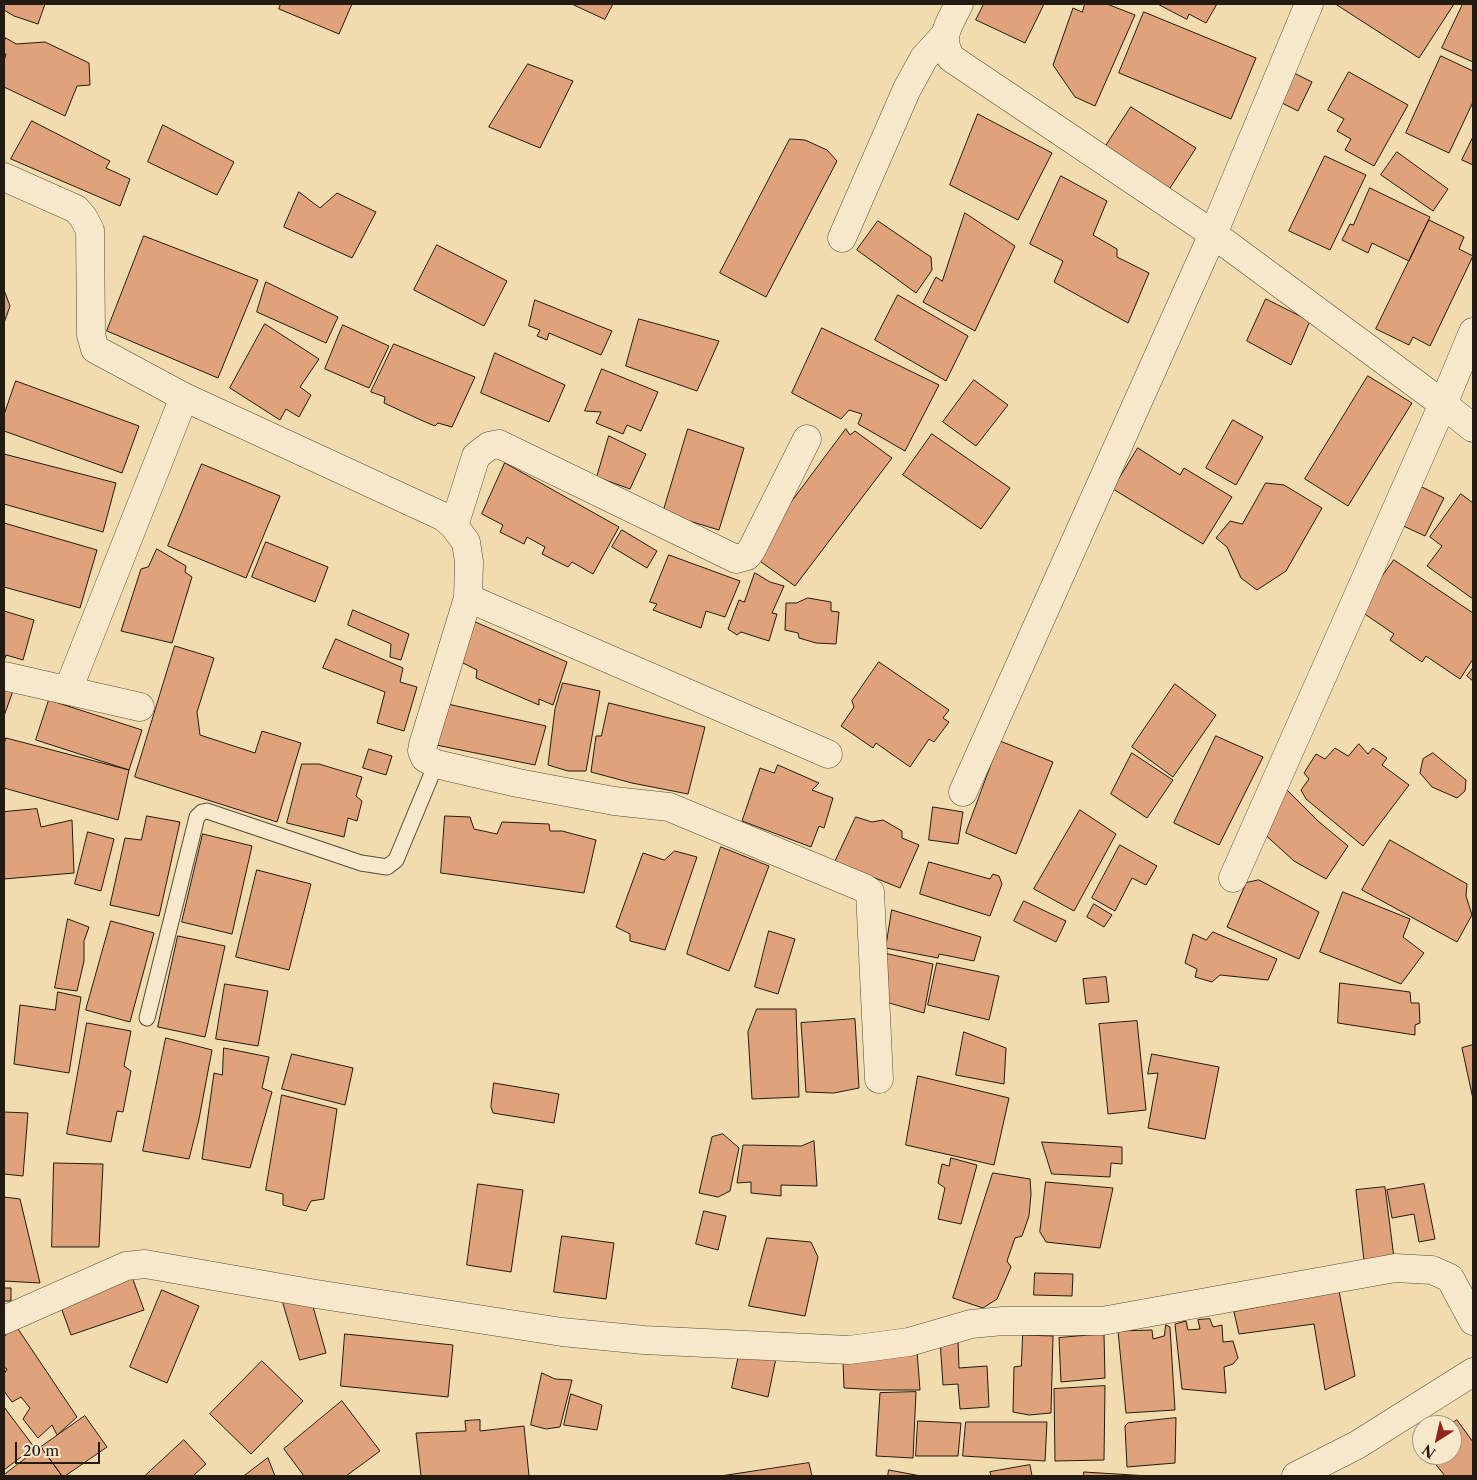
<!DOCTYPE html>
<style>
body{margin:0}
#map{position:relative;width:1477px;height:1480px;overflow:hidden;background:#f1dcaf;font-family:"Libre Caslon Text",serif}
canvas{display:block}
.frame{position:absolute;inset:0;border:5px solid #231b11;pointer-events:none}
.north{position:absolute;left:1412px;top:1415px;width:50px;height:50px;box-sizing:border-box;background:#f6e8cb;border:1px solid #a29681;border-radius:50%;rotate:215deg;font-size:14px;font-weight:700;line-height:20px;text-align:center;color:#231b11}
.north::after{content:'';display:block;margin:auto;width:18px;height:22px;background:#8f2418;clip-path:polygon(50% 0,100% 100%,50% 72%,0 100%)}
.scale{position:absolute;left:15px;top:1442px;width:85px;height:22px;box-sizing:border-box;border:2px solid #231b11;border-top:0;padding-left:6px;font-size:15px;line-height:18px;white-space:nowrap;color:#231b11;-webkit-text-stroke:4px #f6e8cb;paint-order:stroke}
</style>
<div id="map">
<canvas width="1477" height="1480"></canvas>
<div class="frame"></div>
<div class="north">N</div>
<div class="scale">20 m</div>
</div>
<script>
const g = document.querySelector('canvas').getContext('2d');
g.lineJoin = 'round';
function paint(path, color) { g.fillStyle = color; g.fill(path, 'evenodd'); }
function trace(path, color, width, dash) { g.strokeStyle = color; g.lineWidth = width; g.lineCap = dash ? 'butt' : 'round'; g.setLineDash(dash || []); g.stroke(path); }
const building = new Path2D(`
 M4 4H45L38 24 14 16 4 10Z
 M281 4H352L339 34 279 9Z
 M572 4H613L605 19Z
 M984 4H1044L1025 43 976 20Z
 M1085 4H1107L1135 15 1095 106 1075 97 1053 65 1073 8 1082 12Z
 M1158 4H1217L1206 23 1189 14 1187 19Z
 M1338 4H1454L1419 58 1337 5Z
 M1463 4H1473V62L1442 48Z
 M1144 12 1256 58 1231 119 1119 73Z
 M6 38 16 44 45 42 89 63 90 85 77 86 65 116 4 87V61L6 54H4V42Z
 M1441 56 1473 71V102L1449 153 1406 133Z
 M528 64 573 81 540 148 489 127Z
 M1288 70 1312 82 1298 111 1274 99Z
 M1349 72 1408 105 1374 166 1345 150 1351 139 1337 131 1344 119 1328 110Z
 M1131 107 1196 148 1168 191 1104 149Z
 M978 114 1052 153 1018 220 950 185Z
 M32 121 110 161 106 168 130 179 120 206 11 159Z
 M163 125 234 162 217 195 148 162Z
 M1473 137V165L1462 160Z
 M790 139 805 140 827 150 837 161 766 297 720 273Z
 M1397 152 1448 189 1433 211 1381 175Z
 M1325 156 1366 175 1330 250 1289 231Z
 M1061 176 1107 201 1093 235 1117 249V257L1149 273 1128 323 1054 282 1063 261 1030 244Z
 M1370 188 1430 217 1409 261 1372 243 1368 253 1342 240 1350 224 1353 225Z
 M299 192 320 208 337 193 376 212 352 258 284 227Z
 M965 213 1015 246 975 331 923 302 936 277 942 281Z
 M1429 220 1464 237 1459 249 1473 256 1430 346 1413 337 1409 345 1376 329Z
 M878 221 931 257 932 270 916 293 857 250Z
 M144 236 258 280 218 378 107 331Z
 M437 245 507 281 484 326 414 290Z
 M266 282 338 317 326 343 257 312Z
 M4 290 10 306 4 323Z
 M898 295 968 336 946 381 875 340Z
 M1266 299 1310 321 1291 365 1247 341Z
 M535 300 612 331 601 355 549 333 547 340 537 336 540 330 529 326Z
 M639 319 719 341 697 391 626 366Z
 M265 324 319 359 300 387 311 395 299 417 286 409 280 420 230 388Z
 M343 325 389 346 369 388 325 369Z
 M822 328 939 385 905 451 858 424 862 414 849 410 841 419 792 393Z
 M394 344 475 377 452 427 438 423 435 426 423 421 384 403 385 397 371 392Z
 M495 353 565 385 549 422 481 393Z
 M602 369 658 392 641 431 627 425 623 434 596 423 601 412 585 411Z
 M1368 376 1412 403 1348 506 1305 479Z
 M974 380 1008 405 976 446 943 422Z
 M16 381 139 426 122 473 4 431V415Z
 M1233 420 1263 437 1236 485 1206 468Z
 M688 429 744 448 719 530 663 513Z
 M846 429 850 435 855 431 892 458 795 586 754 557 768 533Z
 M932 434 1010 488 981 529 903 475Z
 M609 436 646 454 630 489 597 477Z
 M1138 448 1180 475 1184 468 1232 497 1203 544 1113 489Z
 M4 454 116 483 103 532 4 504Z
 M505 463 619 527 593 574 572 562 568 567 542 554 545 547 527 537 524 544 500 532 503 525 482 514Z
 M202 464 280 496 246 578 168 546Z
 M1266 483 1284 485 1322 508 1286 571 1257 590 1241 578 1227 547 1216 538 1230 521 1242 524Z
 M1418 485 1444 498 1425 536 1399 524Z
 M1461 494 1473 503V599L1427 566 1442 546 1430 537Z
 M4 523 97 550 80 608 4 587Z
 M622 530 657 551 647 568 612 547Z
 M266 542 328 567 315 602 252 577Z
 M157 549 186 566 185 572 192 577 172 643 121 631 141 569 148 567Z
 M669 555 740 581 725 617 706 611 701 628 653 610 657 604 650 602Z
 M1394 560 1473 613V659L1460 679 1426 656 1422 662 1390 640 1394 634 1359 610Z
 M755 573 770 582 784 586 772 613 777 614 769 641 741 632 737 635 728 629 739 600 744 602Z
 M808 598 831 602V611L839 612 836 644 816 643 799 638 798 633 785 630 786 603H796Z
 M353 610 409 634 401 660 390 657 391 644 348 625Z
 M4 611 34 620 23 660 6 655 4 661Z
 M473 621 567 662 553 705 539 699V705L476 678 477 670 457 660Z
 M336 639 403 668 400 682 417 687 404 731 377 723 385 692 323 668Z
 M175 646 214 658 197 712 200 735 255 753 262 731 301 743 277 822 135 777Z
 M879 662 949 710 943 718 949 722 934 742 929 739 910 767 876 743 873 748 841 726 854 707 852 701Z
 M1473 668V681L1467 676Z
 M563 683 600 691 586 771H568L548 765 555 709Z
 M1175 684 1216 715 1173 777 1132 747Z
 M4 688 13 691 4 716Z
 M49 700 142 730 129 770 36 740Z
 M443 703 546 726 535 765 431 744Z
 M609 703 705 727 688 794 632 783 591 772 596 736H601Z
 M1216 736 1263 757 1219 845 1174 823Z
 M6 738 129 770 118 820 4 788V746Z
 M1000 741 1053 762 1016 854 966 833Z
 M1359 744 1368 754 1373 748 1387 758 1382 765 1409 785 1363 846 1306 799 1301 790 1309 779 1304 773 1316 754 1325 759 1335 748 1348 756Z
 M369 749 392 756 386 775 363 768Z
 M1132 753 1173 780 1147 818 1111 794Z
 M1433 753 1466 780 1465 791 1457 798 1432 787 1420 773 1423 759Z
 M302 764H319L362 777 356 796 362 801 357 821 348 818 344 837 287 823Z
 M778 765 819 783 812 790 833 798 824 828 819 826 811 847 742 821 760 768 774 773Z
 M1283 786 1318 821 1348 846 1326 879 1294 861 1261 831Z
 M933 807 963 812 958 844 929 840Z
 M37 809 41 827 72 820 74 873 4 879V812Z
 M1080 810 1116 834 1074 911 1034 889Z
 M147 816 180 822 159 916 110 905 125 838 141 840Z
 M445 816 470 817 474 829 497 834 502 822 549 824 550 831H562L596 840 584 893 441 873Z
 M856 817 872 822 883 820 902 831V838L919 845 900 888 835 862Z
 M88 832 114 839 101 891 75 884Z
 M203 834 252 846 232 934 182 922Z
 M1390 840 1467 884 1466 896 1472 915 1457 942 1362 890Z
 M1120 845 1157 866 1146 885 1132 878 1115 911 1092 898Z
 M721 847 769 866 729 971 687 954Z
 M675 851 697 857 665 950 630 941V934L616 927 643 853 664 860Z
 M929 862 990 879 993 874 999 876 1002 884 990 916 920 894Z
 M257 870 311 884 289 970 236 957Z
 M1259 880 1319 912 1299 959 1227 927 1246 883Z
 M1343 892 1410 919 1403 937 1424 953 1401 984 1320 952Z
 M1024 901 1066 921 1056 942 1014 921Z
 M1094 904 1112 915 1104 927 1087 917Z
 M892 910 981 937 974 961 939 954 938 958 886 948Z
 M68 919 89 927 84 941V961L77 991 55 988Z
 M111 921 154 933 130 1022 86 1010Z
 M769 931 795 939 778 994 755 987Z
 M1213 932 1277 959 1268 980 1220 975 1212 982 1195 977 1197 969 1185 963 1193 934 1206 940Z
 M178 936 225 946 205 1037 158 1027Z
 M884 953 933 964 924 1013 879 1000Z
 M937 963 999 976 989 1020 928 1005Z
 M1106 977 1109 1002 1086 1004 1083 979Z
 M1340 983 1410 992 1411 1003H1419L1420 1023 1415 1025V1035L1338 1023Z
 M225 984 268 991 258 1046 216 1039Z
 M58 992 81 997 69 1073 14 1064 20 1005 55 1010Z
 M757 1009H796L799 1097 752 1099 748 1032Z
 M855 1019 859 1088 834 1093 806 1092 801 1023Z
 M1137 1021 1146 1110 1108 1114 1099 1024Z
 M87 1023 131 1031 124 1066 131 1071 123 1112 117 1111 111 1142 67 1134Z
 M964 1032 1006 1048 1004 1084 956 1075Z
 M166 1038 212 1050 199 1119 189 1159 143 1151Z
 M1473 1045V1099L1462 1048Z
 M224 1048 269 1057 262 1088 272 1092 250 1168 202 1159 214 1073 222 1075Z
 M292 1054 353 1068 345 1105 282 1089Z
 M1152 1054 1219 1067 1205 1139 1148 1128 1158 1073 1148 1074Z
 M918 1076 1009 1098 994 1165 906 1145Z
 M494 1083 559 1094 554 1123 493 1113 491 1107Z
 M282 1095 337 1109 324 1199 311 1201 306 1211 283 1205V1194L266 1190Z
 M4 1112 28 1113 23 1176 4 1174Z
 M723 1134 739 1148 730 1191 718 1197 699 1193 712 1137Z
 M814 1141 817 1186 781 1185V1196L751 1193V1182L737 1183 743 1145 801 1146Z
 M1042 1142 1122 1147V1164L1111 1163 1110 1177 1052 1174Z
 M951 1158 977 1165 961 1224 938 1219 945 1188 938 1183 942 1164 949 1166Z
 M54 1163 103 1164 99 1247H52Z
 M993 1173 1030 1179 1031 1194 1029 1216 1022 1236 1015 1238 1007 1261 1011 1267 997 1299 983 1308 953 1298Z
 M1046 1182 1113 1188 1100 1248 1046 1242 1040 1232Z
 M478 1184 523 1190 511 1272 467 1265Z
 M1424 1184 1435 1239 1419 1242 1414 1214 1392 1218 1387 1190Z
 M1385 1187 1394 1258 1364 1261 1356 1190Z
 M4 1197 20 1199 40 1283 4 1281Z
 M704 1211 726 1216 718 1250 696 1244Z
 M562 1236 614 1243 606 1299 554 1292Z
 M767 1238 811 1242 818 1257 805 1316 749 1306Z
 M1035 1273 1073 1274 1072 1296 1034 1295Z
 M131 1274 144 1310 71 1335 58 1299Z
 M4 1288H11V1301H4Z
 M162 1290 199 1306 167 1383 130 1367Z
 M1339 1291 1355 1376 1325 1390 1314 1324 1239 1334 1234 1312Z
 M282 1299 312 1303 326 1353 300 1360Z
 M1210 1319 1213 1327 1222 1325 1223 1342 1233 1341 1238 1358 1233 1364 1224 1367 1226 1393 1182 1389 1175 1324 1186 1321 1188 1330 1200 1329 1198 1320Z
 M1166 1325 1170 1327 1175 1410 1126 1413 1118 1331 1152 1330 1153 1339 1164 1336Z
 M16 1326 77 1417 57 1435 52 1425 38 1438 23 1419 30 1408 21 1397 12 1402 4 1391V1374L7 1369 4 1367V1337Z
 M345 1334 453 1345 448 1397 341 1386Z
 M1104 1334 1105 1378 1061 1382 1059 1338Z
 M1023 1335 1053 1336 1051 1413 1029 1415 1013 1412 1014 1367 1021 1366Z
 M958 1339 959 1368 987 1366 989 1407 960 1409 958 1384 943 1385 940 1340Z
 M740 1350 776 1358 768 1397 732 1388Z
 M917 1351 920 1390H881L844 1388 843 1360Z
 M262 1361 303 1401 251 1454 210 1414Z
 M542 1373 555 1379 572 1380 560 1427 546 1429 531 1425Z
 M1105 1386 1104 1460 1055 1461 1054 1389Z
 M916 1392 913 1458 876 1456 880 1393Z
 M571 1394 602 1405 597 1430 564 1425Z
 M342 1401 380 1451 346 1476H304L284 1449Z
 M4 1407 34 1447 4 1470Z
 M85 1416 107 1447 65 1476H62L41 1447Z
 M1176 1418 1175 1463 1127 1467 1125 1426 1128 1423Z
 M480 1420V1431L524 1426 529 1476H421L416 1433 466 1431 465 1421Z
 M1457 1420 1473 1442V1476H1445L1428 1455H1452V1425H1450Z
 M918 1421 961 1423 958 1456H916Z
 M966 1422H1047L1045 1461 963 1456Z
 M184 1440 206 1464 193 1476H145Z
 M41 1447 62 1476H4V1475Z
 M268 1458 275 1476H244Z
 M809 1463 812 1476H721Z
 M1030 1465 1032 1476H991L990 1472Z
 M889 1470 921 1476H888Z
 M1084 1472 1149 1476H1084Z`);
const lane = new Path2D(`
 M147 1018 197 817 202 812 207 811 361 863 387 867 396 860 436 764`);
const street = new Path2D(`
 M959 4C949 25 938 36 951 58L1213 234 1443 404 1473 428
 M4 177 76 209 83 217 90 230 91 335 95 349 184 397 444 517 454 526 466 542 469 562 468 598 423 745 422 751 425 758 436 764 518 783 614 801 669 807 864 888 870 892 879 1079
 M842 238 907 89 924 58 944 36
 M454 526 476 456 489 446 499 444 736 559 747 556 752 549 807 439
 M468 598 828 754
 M4 676 140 707
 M68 690 184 397
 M963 792 1213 234 1309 4
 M1233 878 1443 404 1473 332
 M4 1320 126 1266 145 1264 316 1294 562 1332 644 1340 849 1350 909 1342 971 1324 1003 1321H1102L1395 1268 1432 1270 1450 1278 1473 1321
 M1296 1476 1357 1445 1473 1372`);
paint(building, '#e0a27b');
trace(building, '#231b11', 1);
trace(lane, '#564b38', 17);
trace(street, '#564b38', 29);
trace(lane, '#f6e8cb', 15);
trace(street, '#f6e8cb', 28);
</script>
